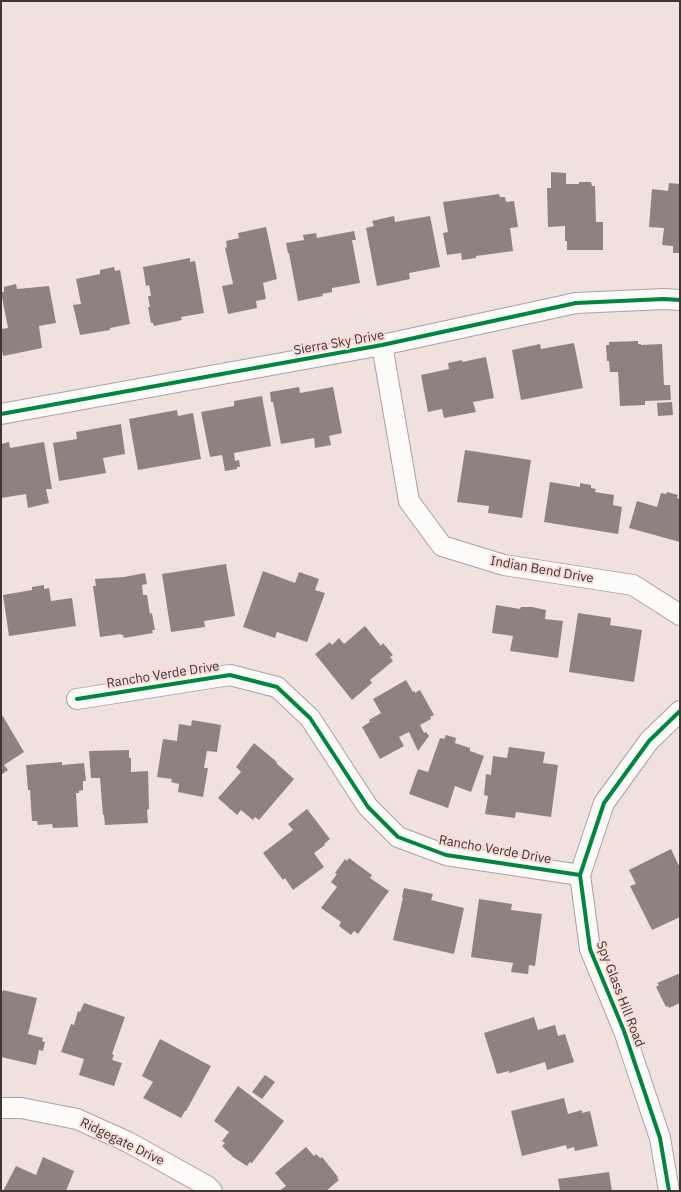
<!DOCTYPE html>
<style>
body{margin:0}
#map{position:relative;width:681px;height:1192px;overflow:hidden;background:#f0e1df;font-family:"IBM Plex Sans",sans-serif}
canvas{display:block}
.frame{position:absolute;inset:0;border:2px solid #403534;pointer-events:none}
</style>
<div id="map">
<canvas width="681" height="1192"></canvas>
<div class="frame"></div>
</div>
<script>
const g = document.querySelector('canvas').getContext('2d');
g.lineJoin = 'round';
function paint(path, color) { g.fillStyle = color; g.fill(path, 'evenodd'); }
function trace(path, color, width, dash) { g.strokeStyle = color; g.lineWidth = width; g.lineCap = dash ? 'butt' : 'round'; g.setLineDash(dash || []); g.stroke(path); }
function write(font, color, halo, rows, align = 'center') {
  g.font = font + ' "IBM Plex Sans",sans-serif'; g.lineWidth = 4; g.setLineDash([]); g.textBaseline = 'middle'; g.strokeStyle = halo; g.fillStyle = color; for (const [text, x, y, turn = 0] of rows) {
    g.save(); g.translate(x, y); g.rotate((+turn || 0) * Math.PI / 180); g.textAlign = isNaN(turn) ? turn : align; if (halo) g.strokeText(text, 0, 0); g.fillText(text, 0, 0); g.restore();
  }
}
const building = new Path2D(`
 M551 172 566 173V184H579V182H591L592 186H595L596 222H603V250H567V241H565V226L548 227 547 188H551Z
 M669 183 680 184V253H673V246L662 245 664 228 649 227 652 189 668 191Z
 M499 194 500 197H505L506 202 514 201 518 227 510 228 513 251 476 256V258L462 260 461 253 447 255 443 233 448 232 443 202Z
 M394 216 395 222 430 216 440 267 409 273 410 279 377 286 366 228 374 226 372 221Z
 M266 227 277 279 263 283 266 299 256 301 257 308 228 314 222 286 233 284 225 248 227 247 226 241 239 238 238 233Z
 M354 231 356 240H352L360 283 332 288V292L322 294 323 296 298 301 289 253H288L286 243 304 240 303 235 316 233 317 238Z
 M190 258V262L195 261 204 313 181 317 182 320 154 326 153 323H151L148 307H150L148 296H151L149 285 146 286 143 267Z
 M114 267 115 271 120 270 130 324 110 328V330L80 335 73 305 81 304 76 279 100 274V270Z
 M16 284 17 289 49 286 56 323 39 326 42 348 3 356 1 345V329L8 328 1 292H4V287Z
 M638 341V344H641V345L662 344 664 385H670L671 400 645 401V405L620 406 618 372H610L609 361H607L606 345H609V342Z
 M574 343 583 388 521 400 512 350 540 344 541 349Z
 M486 357 494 398 473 402 476 412 444 418 442 409 428 412 421 375 449 369 448 363 462 360V362Z
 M299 387 300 393 333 387 342 433 329 436 331 445 315 448 314 438 281 444 273 402H271L270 392Z
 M262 396 271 446 234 453 235 461 239 460 240 467H237V469L225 471 222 455 210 457 201 412 234 406V401Z
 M672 402 673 415 658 416 657 403Z
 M177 410 178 416 193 413 201 459 138 470 129 419Z
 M121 424 125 454 103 458 106 473 59 481 53 443 77 439 76 432Z
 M9 442 10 448 44 442 52 489H46L49 503 28 508 26 494 1 498V444Z
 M465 450 531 460 522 518 488 513 489 506 457 502Z
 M550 482 580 487V483L591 485V488L596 489 595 492 614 495 613 505 622 507 618 534 544 522Z
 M667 492 678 495 677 498 680 499V542L629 528 637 501 657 507 661 493 666 494Z
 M226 564 235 616 204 621 205 627 171 632 162 574Z
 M263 571 295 583 299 572 319 579 315 590 325 593 307 642 277 632 275 638 243 627Z
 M145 573 147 584 142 585 143 595H147L150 614 152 613 155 630H152L153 633 124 638 123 635H121V634L100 637 93 586H96L95 579 124 577Z
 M44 585V589L49 588 51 601 72 598 76 626 9 636 3 595 32 590V587Z
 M496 605 520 609 521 607H532L546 610 545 619 563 621 558 658 510 651 513 636 492 633Z
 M578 613 611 618 610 625 642 630 634 682 569 672Z
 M365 626 381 646 383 643 393 655 390 657 393 661 370 680 372 683 352 700 315 654 330 642 332 645 339 638 344 644Z
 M406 680 413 692 415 691V693L420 690 434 715 430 717 431 719 420 725 424 733 426 732 429 736 418 751 409 732 399 737 404 746 380 759 362 727 370 722 369 720 381 713 373 699Z
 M1 713 24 752 4 765 8 770 1 775Z
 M192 720 221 725 217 752 207 751 204 768H208L203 797 178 792 179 784 171 782 172 779 157 777 163 739 177 741 179 724 191 726Z
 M446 735 456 738 455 743 470 748V751L484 756 471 792 455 786 448 808 409 794 418 769 428 772 440 738 444 739Z
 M254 743 277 762 276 763 294 779 259 820 255 817 253 820 241 810 237 815 218 798 241 772 236 767Z
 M509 747 545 752 543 763 558 765 551 817 516 812 515 818 485 814 488 796 484 795 486 774 491 775 493 756 507 758Z
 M129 750V758H131V772L148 771 149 809 147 810 148 823 105 825 104 815H103L100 778H91L89 751Z
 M62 762V765L84 763 86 781H83V790L79 791V793H76L78 827 53 828 52 824 38 825 37 821H32L30 790H28L26 765Z
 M307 809 330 839 324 844 325 845 314 853 324 867 293 890 285 878 283 880 263 853 293 830 288 824Z
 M671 849 680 868V917L652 930 630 886 636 884 629 870Z
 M349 858 372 875 370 878 389 891 358 934 354 931 351 935 339 926 341 922 321 908 337 887 331 882 337 874 335 873 345 859 347 861Z
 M404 888 433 894 431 900 464 908 454 954 393 940 403 898 402 897Z
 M479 899 512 904 511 910 542 914 535 966 529 965 528 974 511 972 513 963 471 957Z
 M678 974H680V1003L669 1008 668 1006 666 1007 656 987 659 985 657 983Z
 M3 990 37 998 28 1034 43 1038 42 1041 45 1042 43 1051 39 1050 36 1065 1 1057V992L2 993Z
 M84 1003 125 1017 112 1054 114 1055 112 1060 122 1063 114 1086 79 1075 84 1059 61 1052 71 1024 74 1025 78 1011 80 1012Z
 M534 1017 538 1030 555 1025 558 1036 565 1034 574 1062 547 1070 545 1062 509 1073V1071L497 1074 484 1033Z
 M160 1039 211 1066 186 1111H185L181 1118 143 1098 153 1082 142 1076Z
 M265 1075 275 1082 262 1099 252 1092Z
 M238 1086 284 1121 252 1163 250 1162 247 1166 233 1157 222 1146 225 1143 222 1141 229 1132 214 1121Z
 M564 1098 568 1114 582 1110V1113L590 1111 598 1146 575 1151 574 1147 567 1149 566 1145 522 1156 511 1111Z
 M306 1147 314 1156 316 1154 320 1158 322 1157 338 1177 337 1178 339 1180 326 1191H279L286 1186 275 1173Z
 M43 1157 74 1171 66 1191H3L16 1166 36 1175Z
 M609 1172 612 1191H560L558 1179Z`);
const minor = new Path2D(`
 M382 345 409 501 442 546 504 565 633 585 680 615
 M1 414 382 345 576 303 664 299 680 300
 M77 699 230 675 277 687 310 718 368 807 398 837 446 855 580 875
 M1 1108H21L77 1119 128 1142 207 1186 212 1191
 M669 1191 660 1138 624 1031 590 949 580 875 604 803 649 741 680 711`);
const cycleway = new Path2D(`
 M1 414 382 345 576 303 664 299 680 300
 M77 699 230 675 277 687 310 718 368 807 398 837 446 855 580 875
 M669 1191 660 1138 624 1031 590 949 580 875 604 803 649 741 680 711`);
const streetNames = [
 ["Sierra Sky Drive",339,343,-10],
 ["Indian Bend Drive",542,570,10],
 ["Rancho Verde Drive",163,675,-9],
 ["Rancho Verde Drive",495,850,10],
 ["Spy Glass Hill Road",620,994,69],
 ["Ridgegate Drive",122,1142,26]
];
paint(building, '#8e8281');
trace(minor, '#aca19f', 22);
trace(minor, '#fdfafa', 20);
trace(cycleway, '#00873e', 4);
write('13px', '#403534', '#f8dcd7', streetNames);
</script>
